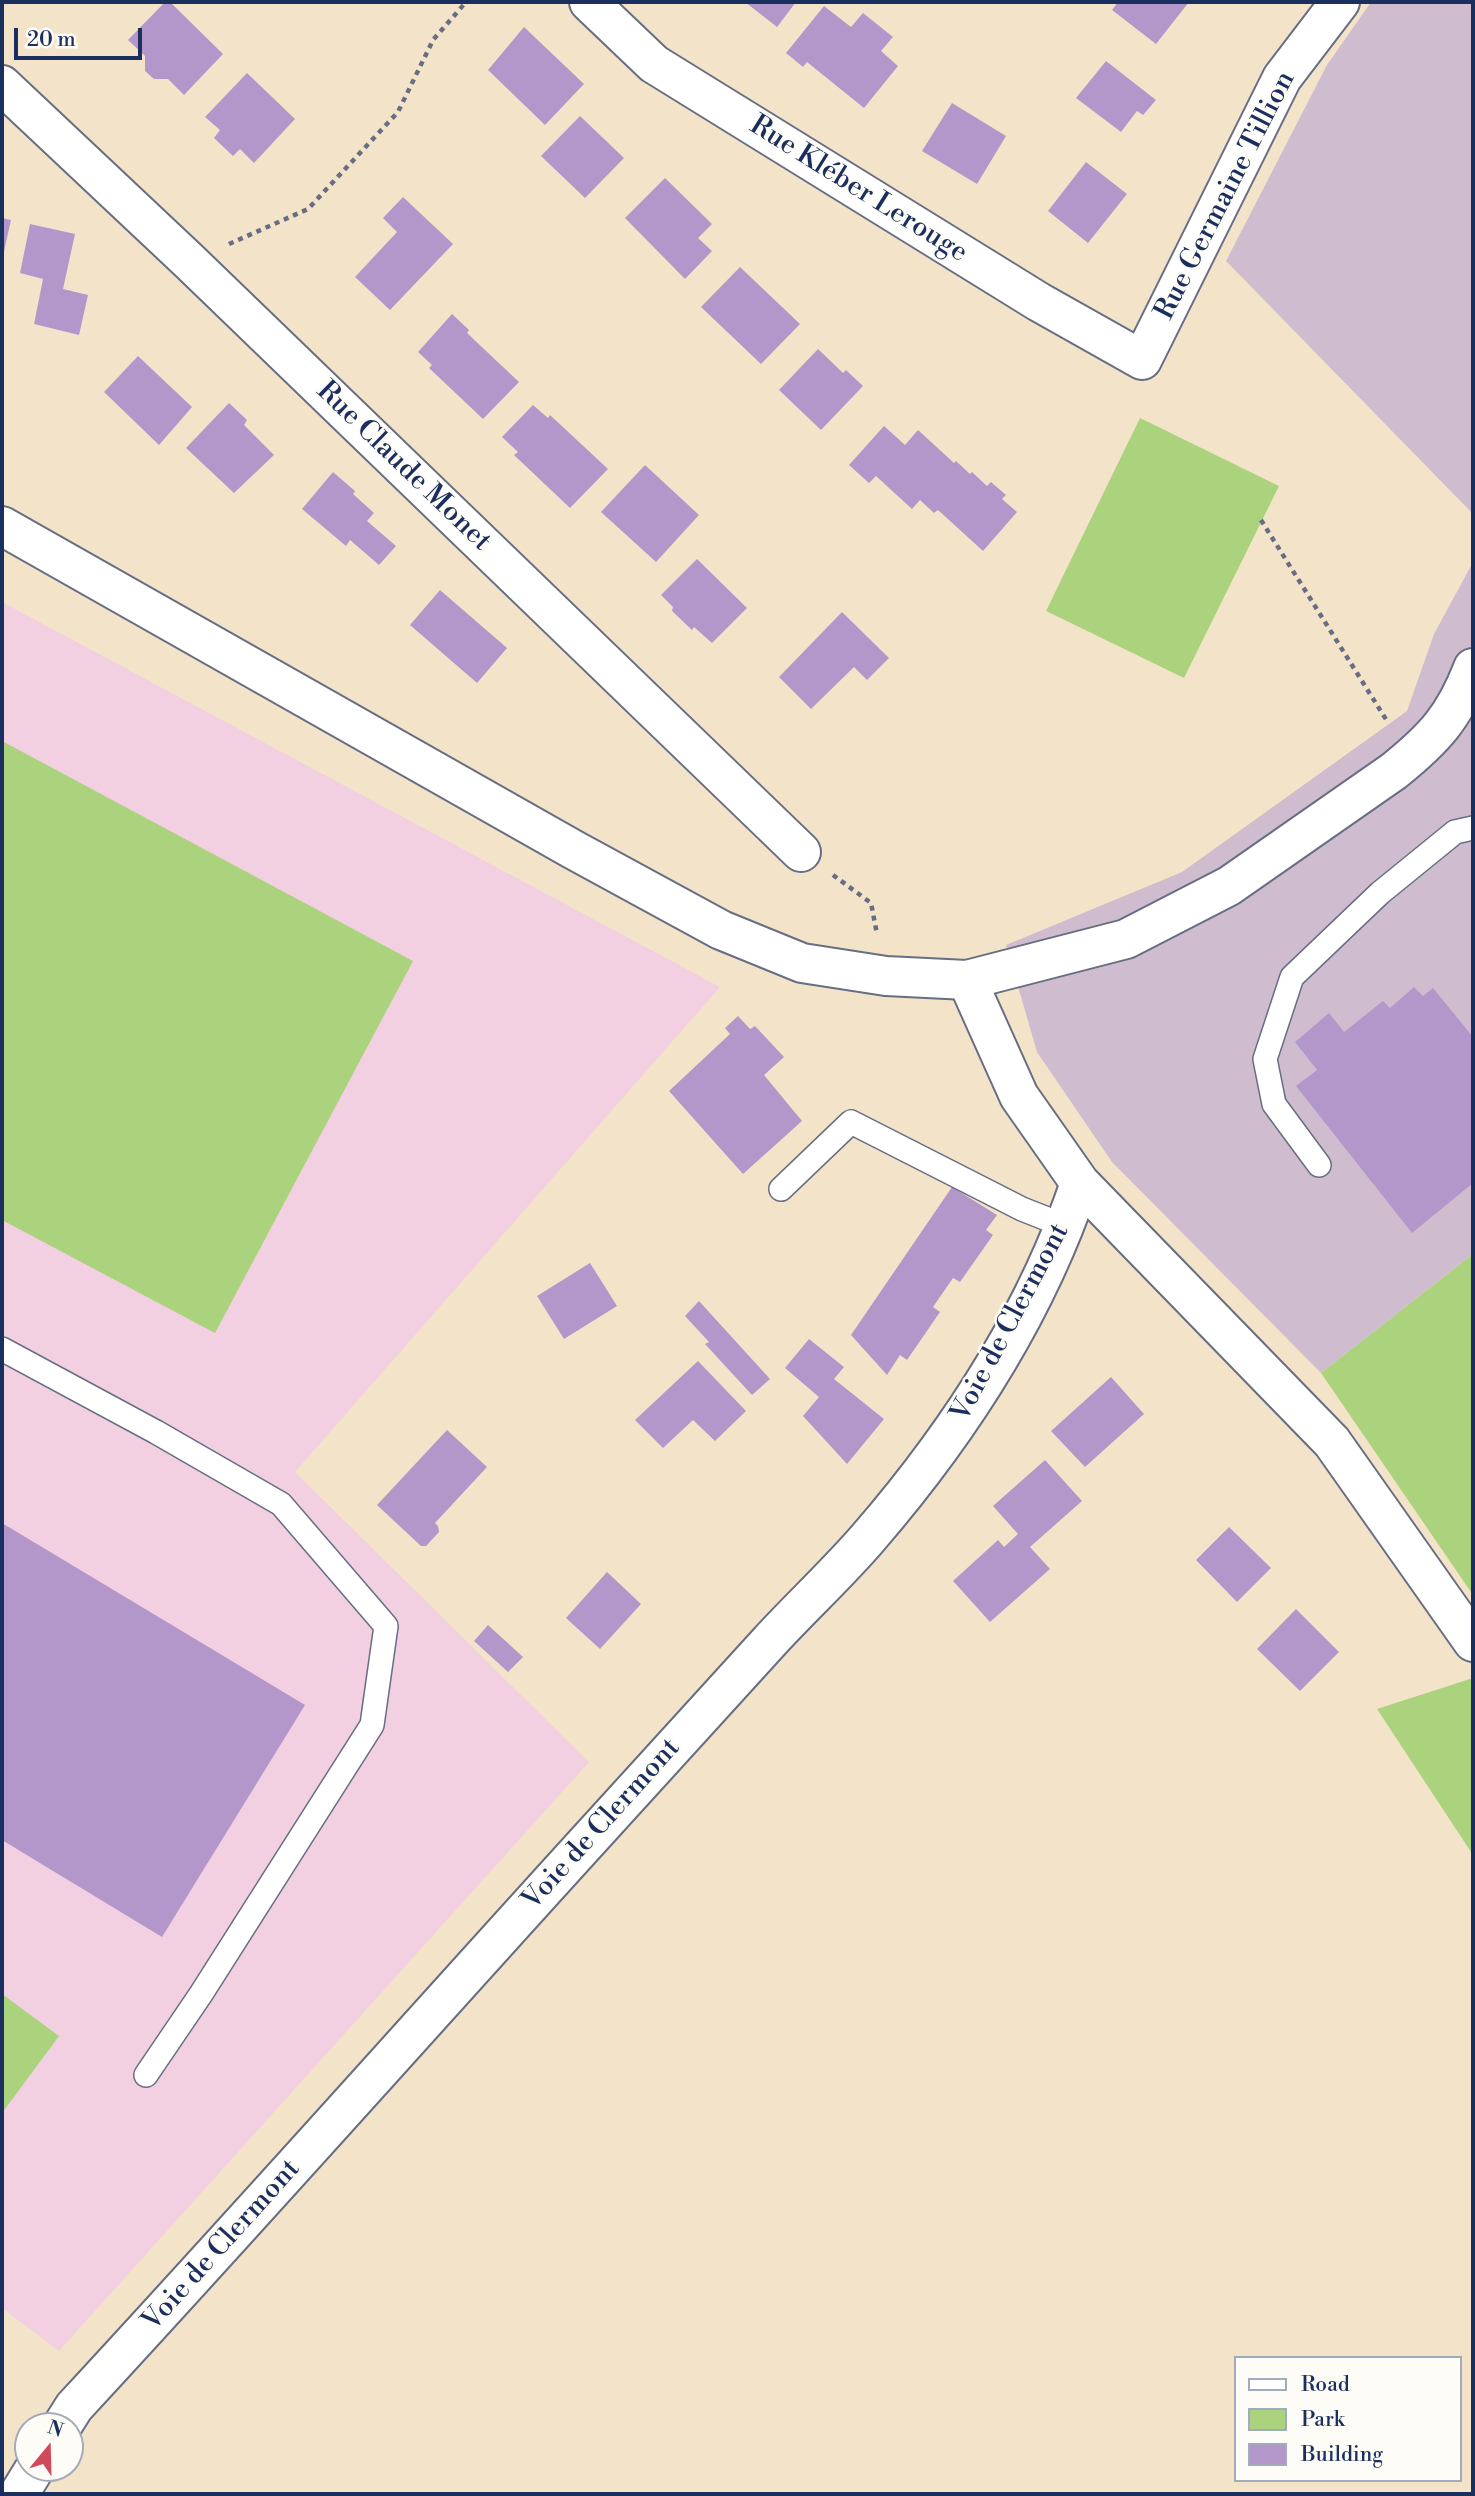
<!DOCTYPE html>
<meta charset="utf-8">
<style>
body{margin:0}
#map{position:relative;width:1475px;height:2496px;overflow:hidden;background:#f3e4c9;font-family:"Libre Bodoni",serif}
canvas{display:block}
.frame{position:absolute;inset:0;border:4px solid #1b2f5e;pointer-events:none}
.legend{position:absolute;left:1234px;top:2356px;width:228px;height:126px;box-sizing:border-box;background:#fdfcf7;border:2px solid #a3aaba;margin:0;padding:9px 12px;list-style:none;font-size:21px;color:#1b2f5e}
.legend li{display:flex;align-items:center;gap:14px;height:35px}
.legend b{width:35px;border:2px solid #a3aaba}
.north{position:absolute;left:14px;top:2412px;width:70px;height:70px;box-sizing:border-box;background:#fdfcf7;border:2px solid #a3aaba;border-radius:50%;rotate:19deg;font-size:19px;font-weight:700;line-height:28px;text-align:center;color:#1b2f5e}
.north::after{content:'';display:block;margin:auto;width:24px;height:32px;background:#d1495b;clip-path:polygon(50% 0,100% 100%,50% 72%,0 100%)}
.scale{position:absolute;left:14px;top:28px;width:128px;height:32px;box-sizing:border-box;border:4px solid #1b2f5e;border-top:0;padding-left:9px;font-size:21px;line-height:24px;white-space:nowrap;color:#1b2f5e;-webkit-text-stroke:5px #fdfcf7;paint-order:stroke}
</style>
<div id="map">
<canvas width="1475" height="2496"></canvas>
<div class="frame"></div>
<ul class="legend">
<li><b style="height:9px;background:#fff"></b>Road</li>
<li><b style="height:19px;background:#abd27c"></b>Park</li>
<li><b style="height:19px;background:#b497ca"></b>Building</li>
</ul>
<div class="north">N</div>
<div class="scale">20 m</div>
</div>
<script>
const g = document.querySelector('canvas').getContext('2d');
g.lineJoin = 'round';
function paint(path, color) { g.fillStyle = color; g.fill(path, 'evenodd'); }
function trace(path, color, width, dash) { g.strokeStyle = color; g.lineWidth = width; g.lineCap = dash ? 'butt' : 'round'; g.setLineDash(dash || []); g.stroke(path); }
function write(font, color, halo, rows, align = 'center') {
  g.font = font + ' "Libre Bodoni",serif'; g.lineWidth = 5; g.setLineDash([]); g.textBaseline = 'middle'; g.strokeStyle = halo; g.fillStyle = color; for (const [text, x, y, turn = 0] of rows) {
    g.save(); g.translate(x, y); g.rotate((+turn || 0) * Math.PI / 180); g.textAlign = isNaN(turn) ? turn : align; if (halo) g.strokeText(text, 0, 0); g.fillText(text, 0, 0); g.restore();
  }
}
const built = new Path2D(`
 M2 602 720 987 295 1472 589 1762 59 2351 2 2308Z`);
const industrial = new Path2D(`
 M1371 2H1473V514L1226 261 1327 65Z
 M1473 562V1254L1321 1373 1112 1162 1037 1052 1006 945 1182 872 1407 711 1434 634Z`);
const green = new Path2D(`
 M1140 418 1279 486 1184 678 1046 611Z
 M2 741 413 961 215 1333 2 1220Z
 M1473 1254V1595L1321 1373Z
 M1473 1678V1855L1377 1709Z
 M2 1994 59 2036 2 2113Z`);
const building = new Path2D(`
 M165 2H170L223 54 184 95 168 79H154L145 71V56L128 40Z
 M745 2H796L777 27Z
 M1118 2H1189L1156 44 1112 10Z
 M824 6 851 27 863 13 893 37 881 51 898 66 864 108 807 62 803 67 786 53Z
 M524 27 584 84 545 125 488 70Z
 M1106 61 1156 100 1143 115 1137 111 1121 132 1076 98Z
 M247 73 295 119 254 163 240 149 233 156 214 138 220 130 205 117Z
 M952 103 1006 136 977 184 922 151Z
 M580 116 624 158 585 198 541 156Z
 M1086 162 1127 194 1088 243 1048 211Z
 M665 178 712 224 698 238 712 251 685 279 625 218Z
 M403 197 453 244 390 310 355 277 397 232 383 218Z
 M2 218 11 220 3 256H2Z
 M30 224 75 234 63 289 88 295 79 335 34 324 43 279 20 273Z
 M740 267 800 324 761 364 701 307Z
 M452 314 469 330 467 333 519 382 483 419 429 368 432 365 418 352Z
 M818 349 843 373 846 370 863 386 821 430 779 390Z
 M138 356 192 407 159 445 104 392Z
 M229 403 247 420 244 425 274 455 234 493 186 448Z
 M533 405 548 418 550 415 608 469 570 508 514 455 518 452 502 437Z
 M884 426 905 445 918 430 954 463 956 461 970 474 972 472 987 486 991 482 1006 495 1002 499 1017 512 983 551 938 510 934 513 920 500 912 509 876 476 869 483 849 465Z
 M645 465 699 515 656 562 601 512Z
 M333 472 355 491 353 494 374 513 367 521 396 546 379 565 350 540 346 546 302 509Z
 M697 559 747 608 712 643 694 627 692 630 672 611 673 607 661 595Z
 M440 590 507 648 477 683 410 625Z
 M842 612 889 658 867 680 854 667 811 709 779 677Z
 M1414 987 1423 996 1433 988 1473 1037V1183L1412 1233 1296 1086 1317 1070 1295 1042 1329 1013 1344 1032 1383 1001 1390 1008Z
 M738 1016 750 1029 755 1026 784 1057 764 1075 802 1121 743 1174 669 1091 730 1034 725 1028Z
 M952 1187 997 1215 986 1230 993 1235 960 1282 953 1278 933 1307 940 1312 907 1360 900 1355 887 1375 851 1335Z
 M590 1263 617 1306 564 1339 537 1296Z
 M699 1301 770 1379 752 1395 705 1344 709 1342 685 1316Z
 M809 1339 844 1367 834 1379 884 1419 847 1464 803 1416 819 1397 785 1368Z
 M698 1361 746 1411 715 1441 693 1420 663 1448 635 1420Z
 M1111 1377 1144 1414 1085 1467 1051 1431Z
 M447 1430 487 1467 435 1523 438 1526 439 1532 426 1546H421L377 1505Z
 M1045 1460 1082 1501 1030 1547 1050 1569 990 1622 953 1581 998 1540 1004 1547 1018 1534 993 1506Z
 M2 1523 305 1705 162 1937 2 1840Z
 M1229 1527 1271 1568 1237 1602 1196 1560Z
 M607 1572 641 1604 600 1649 566 1618Z
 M1296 1609 1339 1652 1300 1691 1257 1649Z
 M488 1625 523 1657 508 1672 474 1641Z`);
const path = new Path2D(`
 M229 244 308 209 398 112 433 40 466 2
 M1261 520 1387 721
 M833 875 871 903 877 934`);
const lane = new Path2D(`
 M1319 1165 1274 1104 1265 1059 1292 977 1380 893 1455 832 1473 828
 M781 1189 851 1122 1022 1209 1065 1226
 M2 1349 156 1432 281 1504 386 1626 372 1725 201 1994 146 2075`);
const street = new Path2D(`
 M589 2 654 64 1039 302 1142 360 1282 78 1340 2
 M2 85 189 261 801 852
 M967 980 1019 1096 1080 1183 1332 1442 1473 1642
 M62 2426 74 2407C250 2217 422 2023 596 1832 654 1769 711 1705 769 1642 801 1607 837 1574 868 1538 958 1434 1036 1314 1080 1183
 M19 2494 35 2468`);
const secondary = new Path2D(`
 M2 526 574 850 721 930 802 963 886 976 967 980 1126 939 1229 886 1394 771C1435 738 1454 717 1473 668`);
const streetNames = [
 ["Rue Kléber Lerouge",858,190,32],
 ["Rue Germaine Tillion",1226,196,-63],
 ["Rue Claude Monet",403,467,44],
 ["Voie de Clermont",1011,1323,-62],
 ["Voie de Clermont",602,1825,-48],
 ["Voie de Clermont",222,2246,-48]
];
paint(built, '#f2cfe1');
paint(industrial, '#cfbdcf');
paint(green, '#abd27c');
paint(building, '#b497ca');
trace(lane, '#676e83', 26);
trace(street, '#676e83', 42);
trace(secondary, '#676e83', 42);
trace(path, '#676e83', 4.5, [5, 5]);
trace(lane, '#fff', 23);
trace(street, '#fff', 38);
trace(secondary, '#fff', 38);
write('28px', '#1b2f5e', '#fdfcf7', streetNames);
</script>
